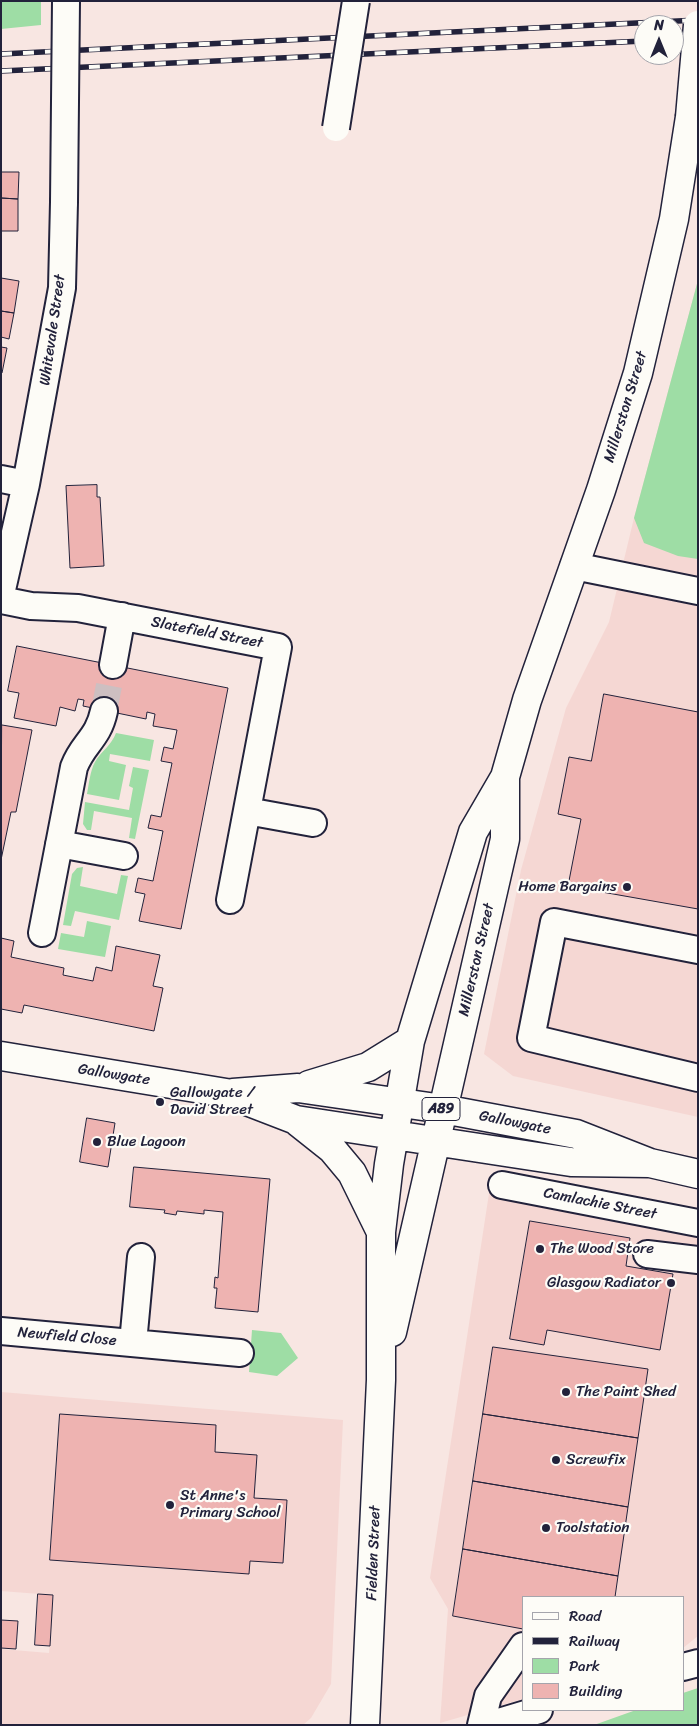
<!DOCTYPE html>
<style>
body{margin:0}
#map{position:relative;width:699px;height:1726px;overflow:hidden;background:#f8e6e2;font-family:Sriracha,sans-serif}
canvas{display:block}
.frame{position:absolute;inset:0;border:2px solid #22223b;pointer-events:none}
.legend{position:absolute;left:522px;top:1596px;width:162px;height:115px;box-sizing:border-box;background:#fdfcf7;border:1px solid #a5a5ac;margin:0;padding:6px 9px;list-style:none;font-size:15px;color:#22223b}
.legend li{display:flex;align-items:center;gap:10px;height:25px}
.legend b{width:25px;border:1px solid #a5a5ac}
.north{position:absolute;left:634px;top:15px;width:50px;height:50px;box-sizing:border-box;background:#fdfcf7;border:1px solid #a5a5ac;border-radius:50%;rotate:0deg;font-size:14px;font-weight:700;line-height:20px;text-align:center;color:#22223b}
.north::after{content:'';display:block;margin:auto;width:18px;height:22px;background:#22223b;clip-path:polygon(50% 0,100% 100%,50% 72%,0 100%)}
</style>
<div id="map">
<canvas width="699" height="1726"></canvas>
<div class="frame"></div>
<ul class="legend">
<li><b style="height:6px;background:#fdfcf7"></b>Road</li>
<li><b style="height:6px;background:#22223b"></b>Railway</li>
<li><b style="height:14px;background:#9edda5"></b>Park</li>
<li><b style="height:14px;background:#eeb3b1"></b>Building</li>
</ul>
<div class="north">N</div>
</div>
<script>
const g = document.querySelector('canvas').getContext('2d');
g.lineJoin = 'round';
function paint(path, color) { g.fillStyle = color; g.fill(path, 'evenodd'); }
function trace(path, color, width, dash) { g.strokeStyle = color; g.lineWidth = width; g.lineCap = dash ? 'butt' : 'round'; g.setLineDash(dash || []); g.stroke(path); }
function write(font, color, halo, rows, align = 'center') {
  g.font = font + ' Sriracha,sans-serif'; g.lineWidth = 4.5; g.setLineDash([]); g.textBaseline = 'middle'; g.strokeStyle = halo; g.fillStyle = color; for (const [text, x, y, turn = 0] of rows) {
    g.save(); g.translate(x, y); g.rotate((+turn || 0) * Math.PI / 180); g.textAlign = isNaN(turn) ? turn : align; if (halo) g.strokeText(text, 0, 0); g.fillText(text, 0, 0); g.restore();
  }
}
const built = new Path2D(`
 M698 280V1117L513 1076 484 1054 521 870 566 708 609 622 634 518Z
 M490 1187 698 1230V1636L683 1648V1597H523V1699L440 1723 448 1609 430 1578Z
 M1 1392 343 1420 331 1684 311 1718 303 1725H1V1649L49 1653 53 1595 1 1591Z`);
const green = new Path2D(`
 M1 1H41V25L1 29Z
 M698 280V559L678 556 644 543 634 518Z
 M116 733 154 740 150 761 110 754 109 761 126 765 119 800 87 794C89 784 90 771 95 762 102 750 111 746 116 733Z
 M133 767 149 770 135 839 129 838 132 818 94 811 91 830H87L83 824 85 802 129 810 133 788 129 786Z
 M83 867 80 886 117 894 121 875 128 876 119 920 75 911 71 926 63 925 72 874 77 868Z
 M87 921 111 926 105 957 58 949 61 933 84 937Z
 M252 1330 281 1333 298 1358 277 1376 249 1372Z
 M698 1688V1725H594L636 1710H683V1693Z`);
const building = new Path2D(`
 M1 172H19L18 199 1 198Z
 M1 198 18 199V231H1Z
 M1 278 19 281 14 313 1 311Z
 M1 311 14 313 9 339 1 337Z
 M1 347 7 348 2 373H1Z
 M97 485V497H100L104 566 70 568 66 486Z
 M17 646 228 688 181 929 139 921 145 894 135 892 138 878 153 881 163 831 148 828 151 815 161 817 172 763 161 761 164 747 173 749 177 730 153 726 155 714 147 712 146 719 83 706 84 700 78 699 75 711 60 707 56 726 14 718 19 693 8 691Z
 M604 694 698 712V909L568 886 581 819 558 814 569 757 591 761Z
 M2 725 32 730 16 812H11L1 860Z
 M1 938 14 941 11 957 64 968 63 975 93 981 96 967 112 971 116 946 160 955 153 986 163 988 154 1031 24 1005 22 1013 1 1009Z
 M87 1118 115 1123 108 1167 80 1162Z
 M134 1167 270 1179 258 1312 215 1308 217 1288H214L215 1277 218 1278 223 1212 204 1210V1214L177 1211 176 1215 164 1213 165 1210 130 1207Z
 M530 1221 630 1238 626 1266 673 1274 660 1350 547 1330 544 1345 510 1339Z
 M493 1347 648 1369 638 1438 483 1414Z
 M60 1414 216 1425 215 1452 257 1455 254 1498 287 1500 283 1563 250 1561 249 1574 50 1560Z
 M483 1414 638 1438 628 1507 473 1481Z
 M473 1481 628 1507 618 1576 463 1549Z
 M463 1549 618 1576 615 1597H523V1629L453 1616Z
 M38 1594 53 1595 50 1646 35 1645Z
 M1 1620 18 1621 16 1649 1 1648Z`);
const minorTunnel = new Path2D(`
 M104 711 113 665`);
const minor = new Path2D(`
 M1 479 26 484
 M574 566 698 591
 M1 594 26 484 62 288 64 202
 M1 600 31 606 78 608 278 647 230 900
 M113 665 122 616
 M247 811 313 823
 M59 844 124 856
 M42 933 74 767C83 743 98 739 104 711
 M698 950 554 922 531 1038 698 1078
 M502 1185 698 1223
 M647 1254 698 1260
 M1 1331 240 1353
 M133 1343 141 1257
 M683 1667 698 1663
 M481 1725 488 1696 523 1646
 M489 1725 539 1710`);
const major = new Path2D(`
 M1 1056 226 1093 296 1120 571 1162 650 1163
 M309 1085 368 1067 410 1041
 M233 1093 298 1088 443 1109 576 1134 650 1163 698 1174
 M298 1122 332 1149 352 1173 381 1232
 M392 1332 505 839V778
 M365 1725 381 1380V1232L389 1164 410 1041 473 832 505 777 527 700 601 490 638 373 674 219 690 117`);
const rail = new Path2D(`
 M674 40 698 38
 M1 54 698 20
 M1 71 644 41`);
const minorBridge = new Path2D(`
 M336 128 356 1
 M64 202 66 1`);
const majorBridge = new Path2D(`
 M690 117 698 25`);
const markers = [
 [627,887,5,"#22223b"],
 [160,1102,5,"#22223b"],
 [97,1142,5,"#22223b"],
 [540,1249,5,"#22223b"],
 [671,1283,5,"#22223b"],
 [566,1392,5,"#22223b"],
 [556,1460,5,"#22223b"],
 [170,1505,5,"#22223b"],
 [546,1528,5,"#22223b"]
];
const shields = [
 [441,1109,38]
];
const shieldNames = [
 ["A89",441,1109]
];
const streetNames = [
 ["Whitevale Street",53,330,-82],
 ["Millerston Street",626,407,-73],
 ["Slatefield Street",207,633,11],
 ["Millerston Street",477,960,-77],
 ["Gallowgate",114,1075,9],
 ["Gallowgate",515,1123,11],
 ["Camlachie Street",600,1204,11],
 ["Newfield Close",67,1337,5],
 ["Fielden Street",374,1553,-88]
];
const poiNames = [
 ["Home Bargains",617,887,"right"],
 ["Gallowgate /",170,1093],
 ["David Street",170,1110],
 ["Blue Lagoon",107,1142],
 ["The Wood Store",550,1249],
 ["Glasgow Radiator",661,1283,"right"],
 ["The Paint Shed",576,1392],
 ["Screwfix",566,1460],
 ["St Anne's",180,1496],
 ["Primary School",180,1513],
 ["Toolstation",556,1528]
];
paint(built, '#f5d7d3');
paint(green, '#9edda5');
paint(building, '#eeb3b1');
trace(building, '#22223b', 1);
trace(minorTunnel, '#cdbfc1', 26, [26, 13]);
trace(minor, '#22223b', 30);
trace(major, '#22223b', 31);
trace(minor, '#fdfcf7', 26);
trace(major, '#fdfcf7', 28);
trace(rail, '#22223b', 5.5);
trace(rail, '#fdfcf7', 4, [11]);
trace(minorBridge, '#22223b', 30, []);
trace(majorBridge, '#22223b', 31, []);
trace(minorBridge, '#fdfcf7', 26);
trace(majorBridge, '#fdfcf7', 28);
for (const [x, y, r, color] of markers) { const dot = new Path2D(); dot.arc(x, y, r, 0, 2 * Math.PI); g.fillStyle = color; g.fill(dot); trace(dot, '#fdfcf7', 2); }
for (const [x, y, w] of shields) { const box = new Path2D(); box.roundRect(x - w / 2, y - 11.5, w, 23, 4); g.fillStyle = '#fdfcf7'; g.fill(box); trace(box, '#22223b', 1); }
write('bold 14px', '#22223b', null, shieldNames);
write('15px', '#22223b', '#fdfcf7', streetNames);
write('15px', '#22223b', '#fdfcf7', poiNames, 'left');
</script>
